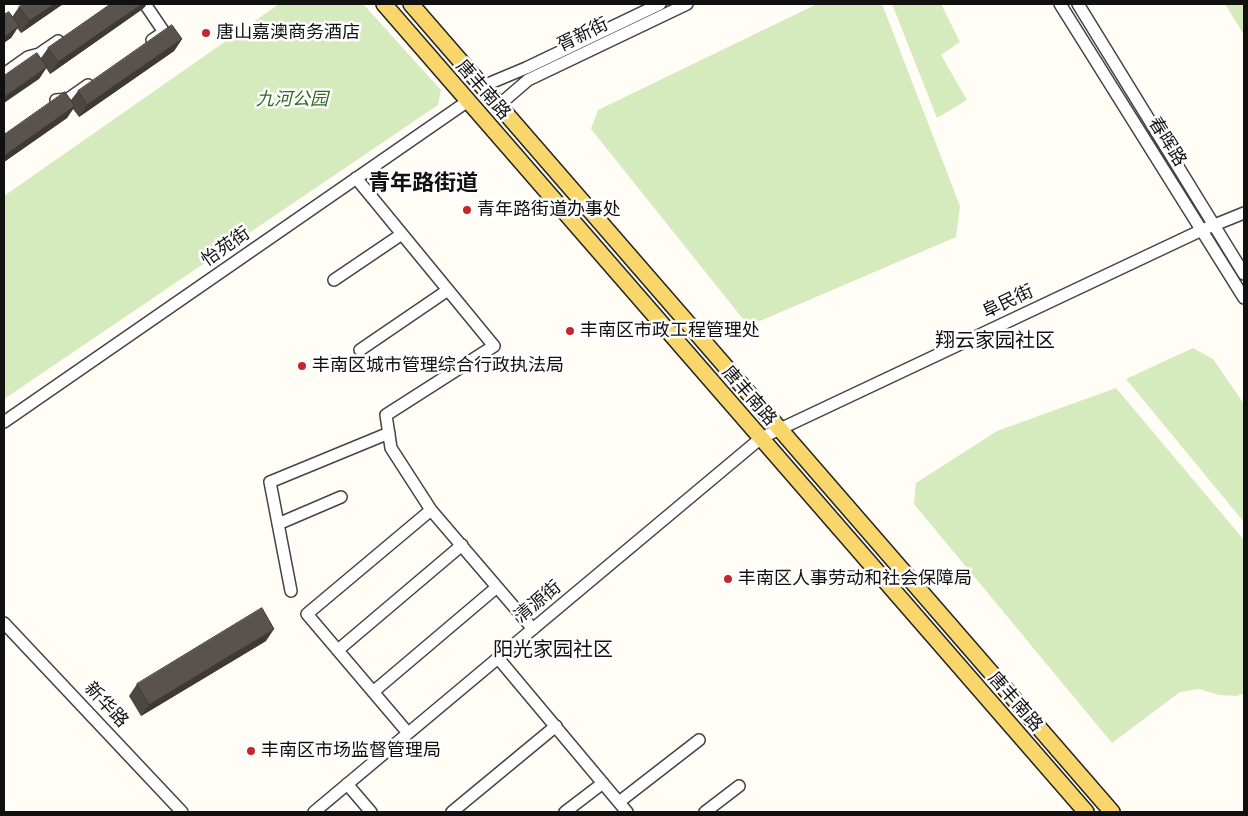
<!DOCTYPE html>
<meta charset="utf-8">
<style>
body{margin:0}
#map{position:relative;width:1248px;height:816px;overflow:hidden;background:#fffdf5;font-family:"Noto Serif",serif}
canvas{display:block}
.frame{position:absolute;inset:0;border:5px solid #111;pointer-events:none}
</style>
<div id="map">
<canvas width="1248" height="816"></canvas>
<div class="frame"></div>
</div>
<script>
const g = document.querySelector('canvas').getContext('2d');
g.lineJoin = 'round';
function paint(path, color) { g.fillStyle = color; g.fill(path, 'evenodd'); }
function trace(path, color, width, dash) { g.strokeStyle = color; g.lineWidth = width; g.lineCap = dash ? 'butt' : 'round'; g.setLineDash(dash || []); g.stroke(path); }
function write(font, color, halo, rows, align = 'center') {
  g.font = font + ' "Noto Serif","Noto Sans SC",serif'; g.lineWidth = 5; g.setLineDash([]); g.textBaseline = 'middle'; g.strokeStyle = halo; g.fillStyle = color; for (const [text, x, y, turn = 0] of rows) {
    g.save(); g.translate(x, y); g.rotate((+turn || 0) * Math.PI / 180); g.textAlign = isNaN(turn) ? turn : align; if (halo) g.strokeText(text, 0, 0); g.fillText(text, 0, 0); g.restore();
  }
}
const green = new Path2D(`
 M279 4H363L441 90 438 105 4 399V196Z
 M817 4H882L960 206 956 237 760 321 743 319 591 129 598 110Z
 M892 4H941L960 42 941 55 967 100 937 118Z
 M1225 4H1244V35Z
 M1193 348 1213 359 1244 404V522L1126 379Z
 M1116 388 1244 540V693L1237 696 1219 695 1199 689 1180 692 1112 743 914 504 916 483 997 431Z`);
const minor = new Path2D(`
 M145 4 164 32 152 40
 M1060 4 1244 298
 M1078 4 1244 274
 M4 74 28 57 39 54 58 41
 M483 86 526 68 660 4
 M56 100 68 99 88 85
 M499 105 528 80 687 4
 M356 178 494 346 386 415 391 448 431 510
 M334 280 402 234
 M360 350 448 290
 M4 422 468 101
 M278 524 341 497
 M291 591 270 482 389 433
 M4 623 182 812
 M338 650 462 545
 M498 658 627 812
 M373 692 497 587
 M408 733 307 614 431 510 533 629
 M347 784 371 812
 M619 802 699 740
 M314 812 761 438 1202 230 1244 213
 M452 812 556 726
 M565 812 603 783
 M705 812 739 786`);
const major = new Path2D(`
 M384 4 1086 812
 M411 4 1112 812`);
const wall = new Path2D(`
 M63 4 21 33 17 28 11 38 12 17 19 7Z
 M144 8 50 74 46 68 39 79 41 58 48 48Z
 M182 39 174 51 79 117 73 109 67 118 4 162V135L71 100 78 91Z
 M266 641 141 716 129 696 137 684Z`);
const shadedWall = new Path2D(`
 M55 4H63L21 33 29 21Z
 M142 4H147L144 8 50 74 58 62Z
 M19 26 11 38 4 43V37Z
 M182 39 174 51 79 117 87 105Z
 M47 67 39 79 4 103V97Z
 M75 106 67 118 4 162V156Z
 M274 629 266 641 141 716 149 705Z`);
const building = new Path2D(`
 M24 4H55L29 21 19 7Z
 M111 4H142L58 62 48 48Z
 M9 12 19 26 4 37V15Z
 M172 25 182 39 87 105 78 91Z
 M37 53 47 67 4 97V76Z
 M65 92 75 106 4 156V135Z
 M262 608 274 629 149 705 137 684Z`);
const markers = [
 [206,33,5,"#c4262e"],
 [467,210,5,"#c4262e"],
 [570,331,5,"#c4262e"],
 [302,366,5,"#c4262e"],
 [728,579,5,"#c4262e"],
 [251,751,5,"#c4262e"]
];
const poiNames = [
 ["唐山嘉澳商务酒店",216,33],
 ["青年路街道办事处",477,210],
 ["丰南区市政工程管理处",580,331],
 ["丰南区城市管理综合行政执法局",312,366],
 ["丰南区人事劳动和社会保障局",738,579],
 ["丰南区市场监督管理局",261,751]
];
const streetNames = [
 ["胥新街",583,35,-26],
 ["唐丰南路",483,90,49],
 ["春晖路",1167,142,58],
 ["怡苑街",226,247,-35],
 ["阜民街",1008,302,-25],
 ["唐丰南路",749,396,49],
 ["清源街",538,602,-40],
 ["唐丰南路",1015,702,49],
 ["新华路",106,705,47]
];
const parkNames = [
 ["九河公园",292,100]
];
const quarterNames = [
 ["翔云家园社区",995,341],
 ["阳光家园社区",553,650]
];
const districtNames = [
 ["青年路街道",423,184]
];
paint(green, '#d5ebbd');
trace(minor, '#444', 14);
trace(major, '#222', 18);
trace(minor, '#fff', 11);
trace(major, '#f9d66b', 15);
paint(wall, '#4d4742');
paint(shadedWall, '#3f3936');
paint(building, '#5a524d');
trace(building, '#3f3936', 1);
for (const [x, y, r, color] of markers) { const dot = new Path2D(); dot.arc(x, y, r, 0, 2 * Math.PI); g.fillStyle = color; g.fill(dot); trace(dot, '#fff', 2); }
write('18px', '#111', '#fff', poiNames, 'left');
write('18px', '#111', '#fff', streetNames);
write('italic 18px', '#2f6b1f', '#fff', parkNames);
write('20px', '#111', '#fff', quarterNames);
write('bold 22px', '#111', '#fff', districtNames);
</script>
